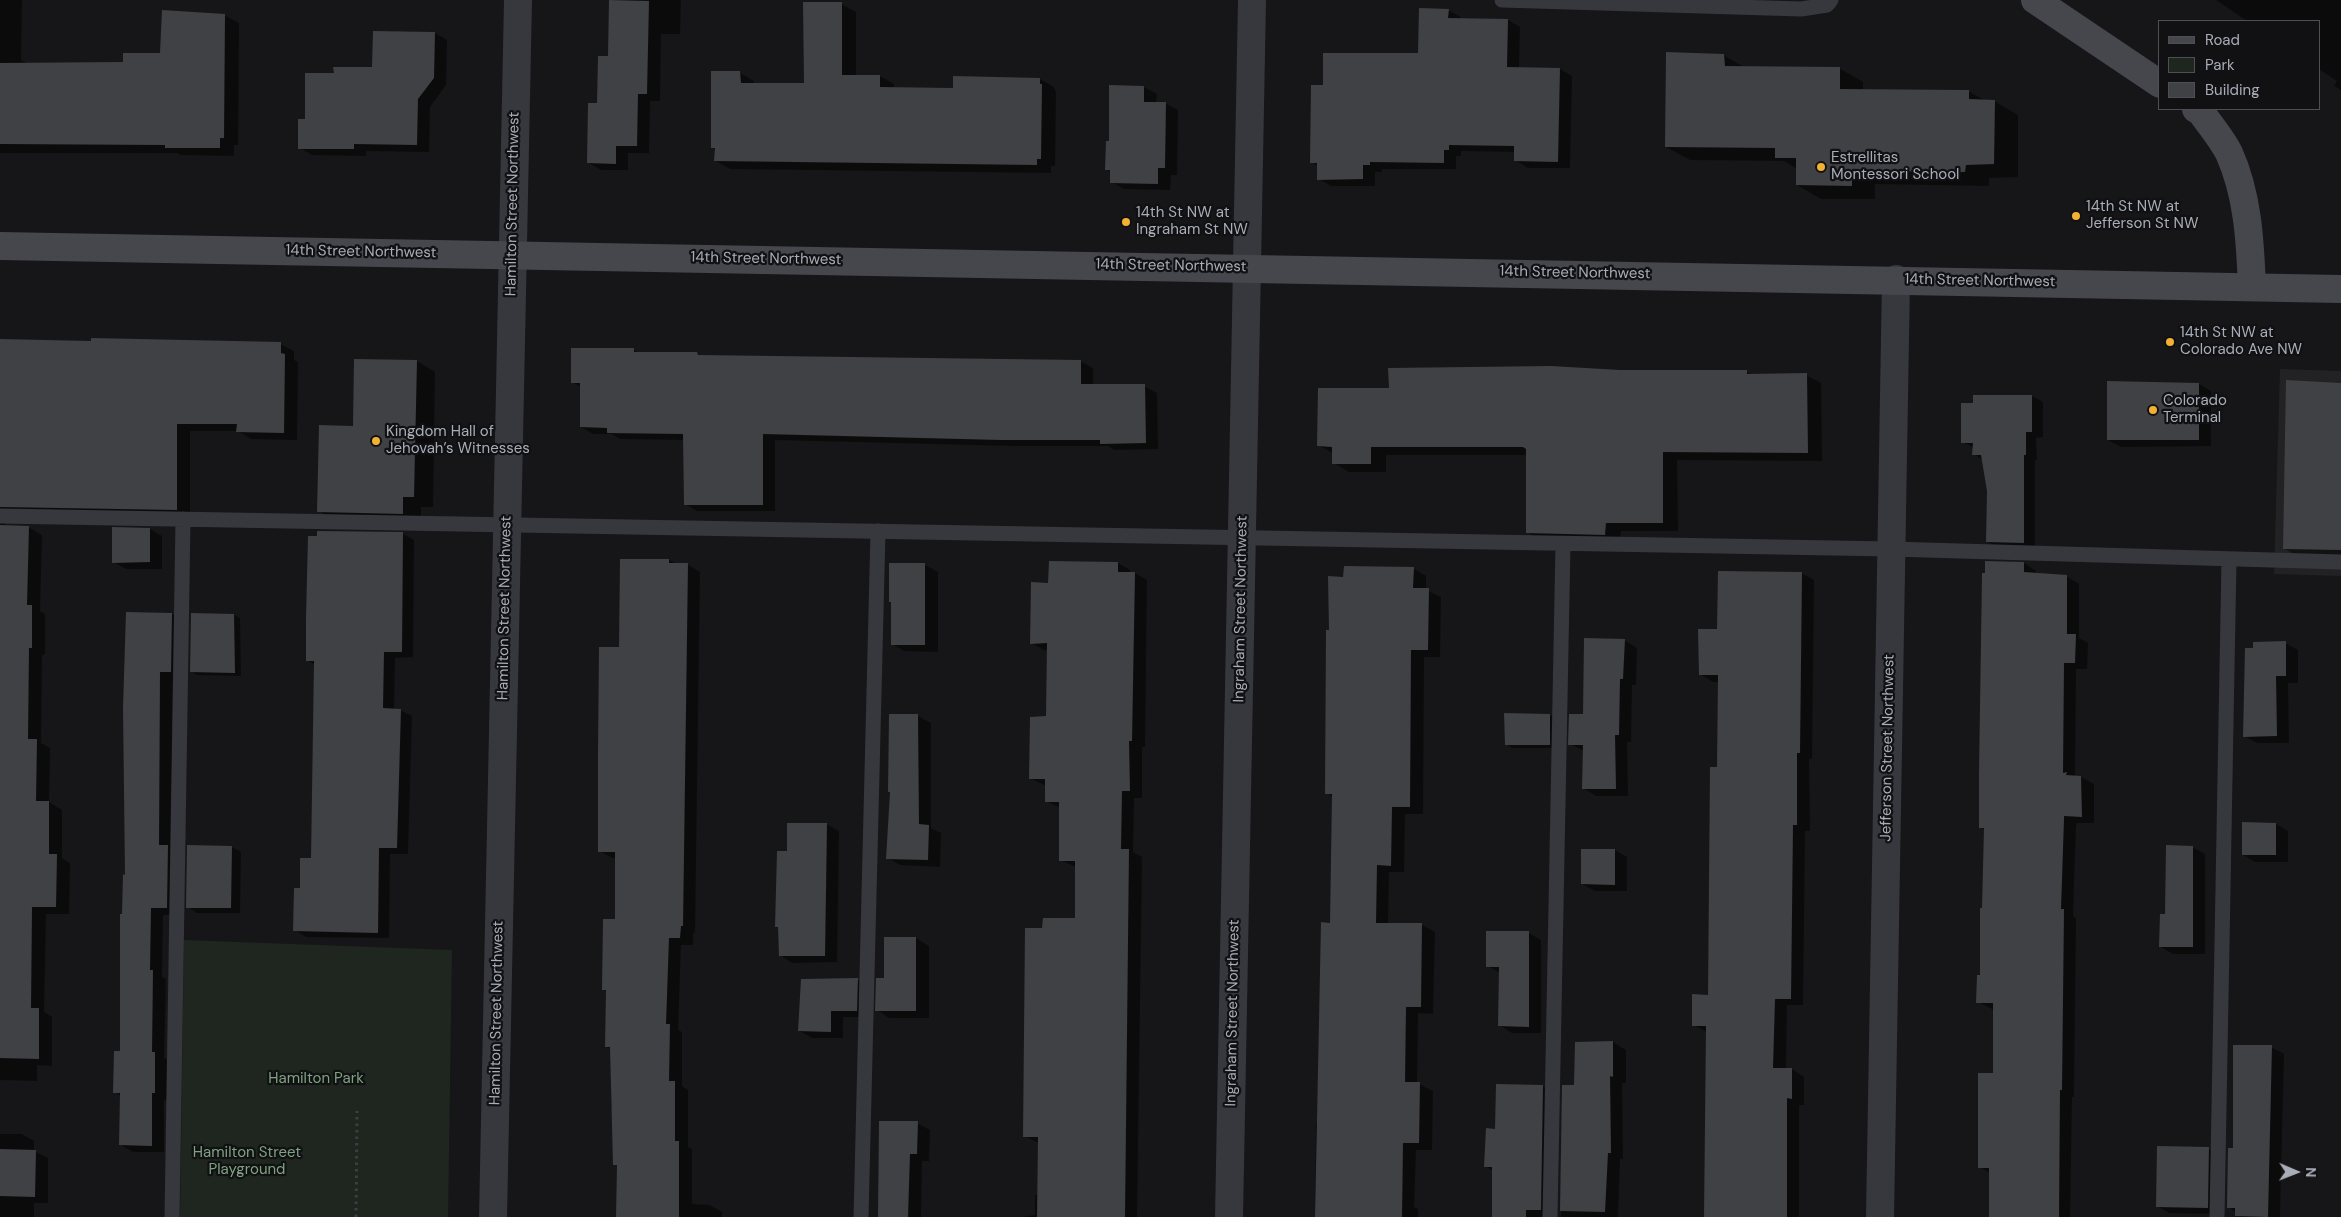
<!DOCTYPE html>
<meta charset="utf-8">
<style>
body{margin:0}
#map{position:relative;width:2341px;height:1217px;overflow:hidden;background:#161618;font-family:"DM Sans",sans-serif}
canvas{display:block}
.legend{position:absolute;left:2158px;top:20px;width:162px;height:90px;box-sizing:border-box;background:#111113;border:1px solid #4d4f55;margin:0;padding:6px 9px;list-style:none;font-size:15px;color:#a8adb8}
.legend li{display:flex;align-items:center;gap:10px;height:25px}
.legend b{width:25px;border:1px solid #4d4f55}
.north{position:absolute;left:2271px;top:1147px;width:50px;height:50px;-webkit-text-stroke:4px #111113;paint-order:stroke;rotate:91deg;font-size:14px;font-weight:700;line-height:20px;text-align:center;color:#a8adb8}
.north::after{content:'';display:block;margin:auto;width:18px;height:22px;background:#a8adb8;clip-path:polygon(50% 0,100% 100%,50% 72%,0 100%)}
</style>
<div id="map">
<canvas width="2341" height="1217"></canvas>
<ul class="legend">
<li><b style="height:6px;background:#45474d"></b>Road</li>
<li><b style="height:14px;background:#1e261f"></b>Park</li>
<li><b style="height:14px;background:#404145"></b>Building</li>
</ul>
<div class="north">N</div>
</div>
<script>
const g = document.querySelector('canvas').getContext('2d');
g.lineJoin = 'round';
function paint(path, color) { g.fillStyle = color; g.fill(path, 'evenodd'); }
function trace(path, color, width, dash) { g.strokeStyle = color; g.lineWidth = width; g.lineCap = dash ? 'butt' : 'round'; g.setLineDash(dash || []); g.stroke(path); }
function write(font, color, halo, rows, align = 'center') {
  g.font = font + ' "DM Sans",sans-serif'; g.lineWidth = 4.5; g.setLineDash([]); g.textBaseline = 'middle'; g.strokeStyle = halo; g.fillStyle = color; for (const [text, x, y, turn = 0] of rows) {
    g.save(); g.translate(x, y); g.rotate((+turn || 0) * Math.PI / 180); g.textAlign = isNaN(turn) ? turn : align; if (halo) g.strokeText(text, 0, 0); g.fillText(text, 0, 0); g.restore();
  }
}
const built = new Path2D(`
 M2280 369 2341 371V576L2274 574Z`);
const green = new Path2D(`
 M184 940 452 950 448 1217H180Z`);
const shadow = new Path2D(`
 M0 0H22L21 60 29 64H124L161 55 224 15 239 23 238 145H234V156L181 155 177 153H0Z
 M610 0H681L680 34H661L660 101H650L649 153H628V170H601L589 163 609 58Z
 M2216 0H2341V90L2334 86 2337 81 2320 70V21H2247Z
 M841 4 856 12V76H880L894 84V88L954 89 1040 79 1054 87 1056 93 1055 166H1051V173L730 169 716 161V150L712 147 740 73 754 81V85L805 84Z
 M1448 10 1461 17 1460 19 1508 20 1520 27 1519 68 1560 69 1572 76 1570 168H1528L1515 160 1516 152 1461 151V156H1456V169H1382V172H1375V186H1331L1319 179 1318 166 1312 162 1324 87 1419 54Z
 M435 33 447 40 446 85 430 107 429 152 366 151V156L312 155 300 148 335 74 374 69Z
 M1723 55 1744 67 1839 68 1863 82V90L1968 91 1986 101H1994L2018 115V177L1989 178V186L1875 184V199H1821L1797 185V169L1784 161 1690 160 1666 147Z
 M1110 86 1144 87 1157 94 1156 103H1165L1178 110 1177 175H1171L1170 190 1124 189 1111 182V172L1106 169 1110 142Z
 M0 340 280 344 294 351V360L298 362 297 440 251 439 238 431H190V517L5 519V526L28 527 42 535 40 611 45 614V654L42 655 41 743 50 748 49 802 62 810V858L70 863 69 914H46L44 1012 52 1017V1066L37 1065V1081L0 1080Z
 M633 350 640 353 697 354 701 356 1080 361 1093 368V385L1144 386 1157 393 1158 449 1114 450 1108 446H1014L775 440V511H697L685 504V440L620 439 612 434H593L581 427V387L572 382Z
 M417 361 435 372 433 507H421V524L337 522 319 511 354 427Z
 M1620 371 1747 372 1752 375H1806L1821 383 1822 461 1677 460 1678 531H1621L1620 543 1542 541 1527 532V455H1386V472H1349L1334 463 1333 453 1318 445 1390 390Z
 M2199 384 2211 391V446L2121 447 2108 440Z
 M2341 384V560L2303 559 2285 549Z
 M2032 396 2043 402V437L2036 438 2037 460H2035V549L1998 548 1987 542 1988 491 1983 460 1974 454V448L1963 442Z
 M150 529 162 536V569H126L113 562Z
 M403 534 414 540 413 657 395 658 394 710H400L412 716 408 854H390L389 938 306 937 295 930 302 889 313 859 315 665 307 660Z
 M669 560 677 564H687L700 572 695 933H693V945H681L678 1030 682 1032V1086L688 1090V1147L692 1149V1204L710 1205 722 1212V1217H619L618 1166 615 1164 614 1108 611 1106V1049L606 1047 607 992 603 989 617 921 616 858H612L600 851 620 648Z
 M1118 563 1130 570V573H1135L1147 580 1145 747H1142V798H1134L1133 852 1142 857 1137 1217H1022L1035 1215V1195H1038L1039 1143 1024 1136 1044 930 1077 920 1076 867 1060 860V808L1046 801V786L1030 778 1047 718 1048 650H1044L1031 643 1050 584Z
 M2024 563 2036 571V575L2066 576 2079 584V638L2088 643 2087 669H2076L2075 777H2081L2094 784V823H2077L2076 826 2073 916 2076 918 2074 1097H2072L2070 1217H1991L1990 1173 1980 1167 1994 1074V1010L1978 1002 1981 976 1985 830 1981 827Z
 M890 565H925L938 572V652L904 651 892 644Z
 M1413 568 1426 576V590L1441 597 1440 657H1424L1423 814H1405L1404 872H1389L1388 924 1422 925 1435 932 1433 1014 1418 1013 1417 1083 1433 1091 1432 1150H1416L1414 1207 1418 1209V1217H1315L1316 1123H1319L1331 924 1333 797 1327 793 1330 631 1345 578Z
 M1801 573 1814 580 1812 759H1809L1810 831H1805L1803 1005H1787L1786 1069H1792L1804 1077V1105H1799V1217H1705L1707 1032 1693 1025 1709 996 1719 768V682H1713L1700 674 1718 630Z
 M172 614 184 621 183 678H173L171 848 180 915H163L162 977 166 979 164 1058 167 1060V1100H164V1152H133L121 1145V1096L114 1092 121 1053 123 915 126 876 124 708Z
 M234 615 240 618 241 676 197 675 191 671Z
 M1624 640 1637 648 1636 685H1632L1631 742H1627L1628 796H1596L1583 788 1584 751 1570 744Z
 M2285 643 2298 650V683H2288L2289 743H2257L2244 736 2255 649Z
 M890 715 918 716 931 723V828L941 833 940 867 900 865 888 858 891 792Z
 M1550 715 1556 718 1555 748H1512L1506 744Z
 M826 824 839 831 837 962 792 963 780 955V929L776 927 788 853Z
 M2276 824 2288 831V862H2255L2243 855Z
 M188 846 232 847 241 852 240 913H197L188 907Z
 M2192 847 2205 854V954H2173L2161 947 2166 915Z
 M1615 850 1627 857V891H1595L1582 884Z
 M1529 933 1541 940V1033H1512L1499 1025 1500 973 1488 966Z
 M916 938 929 946V1018H889L877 1010Z
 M857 980 870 987 869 1017H843V1038H812L800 1031Z
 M1613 1042 1626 1050V1083H1622L1623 1159H1620L1618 1217H1561L1563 1086H1575L1576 1043Z
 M2271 1047 2284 1054 2280 1217H2239L2236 1215V1212L2228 1207 2234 1149Z
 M1543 1086 1555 1093 1553 1217H1494L1493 1171 1485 1166 1497 1130Z
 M917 1123 930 1130 929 1161H922L921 1217H879Z
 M0 1134H22L34 1141V1151L48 1158V1203H34V1217H0Z
 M2209 1149 2221 1156 2220 1214 2169 1213 2157 1206Z`);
const building = new Path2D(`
 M609 0 649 1 647 94H638L637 146H616V164L587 163 588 103H597L598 56H608Z
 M803 2H842V75H880V87L953 88V76L1040 78V84H1042L1041 159H1037V165L714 161 715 148H711V71H740L741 83H804Z
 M1419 8 1449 9 1448 18 1508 19 1507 67 1560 68 1558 162 1514 161V146L1449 145V150H1444V163L1370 162V165H1363V179L1317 180V163H1310L1311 85H1323V53H1418Z
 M162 10 225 14 224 138H220V148H165V145L0 144V63L123 62V53H160Z
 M373 31 435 32 434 78 418 99 417 145 354 144V149H298V119H305V73H334L333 67H372Z
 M1666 52 1724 54 1725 66 1840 67V89L1969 90V99L1995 100 1994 164 1966 165 1965 172 1852 171V186L1796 185V158H1775V148L1665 147Z
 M1109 85 1144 86V102H1166L1165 168H1158V184L1110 183V170H1105L1106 141H1109Z
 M91 338 281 342V353L285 354 284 433 236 432 237 424H177V510L0 507V339L91 341Z
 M571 348H634V352H697L698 355 1081 360V384H1145L1146 443 1100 444V440H1001L763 434V505H684L683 434 607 433V428L580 427V383H571Z
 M354 359 417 360 414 497H403V514L317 512 319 425 353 426Z
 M1551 366 1620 370H1747V374L1807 373 1808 453 1663 452V523H1606L1605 535 1526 533V449L1523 447H1371V464H1332V447L1317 446 1318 388H1389L1388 368Z
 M2286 380 2341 383V550L2283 549Z
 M2107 381 2199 383V440H2107Z
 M1973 395H2032V432H2026V455H2024V543L1986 542 1987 491 1981 455H1972L1973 443H1961V403H1973Z
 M0 525 29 526 27 605H32V648H29L28 739H37L36 801H49V854H57L56 907H32L31 1008H39V1059L0 1058Z
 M112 527 150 528V562L112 563Z
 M317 531 403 532 402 652H384L383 708 401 709 397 848H379L378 933 293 931 294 888H300V858H311L314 661H306V618L308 536H317Z
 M620 559H669V563H688L683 926H681L680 938H669L666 1024H670L669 1081H675V1141H679V1217H616L617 1165H613L610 1047H605L606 990H602L603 919H615V852H598V752L599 647H619Z
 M1049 561 1118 562V572H1135L1132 741H1129L1130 791H1122L1121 849H1129L1125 1217H1037L1038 1137H1023L1025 928H1042L1043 918H1075V861H1059V802H1045V779H1029L1030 717 1046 716 1047 643 1030 644 1031 582 1048 583Z
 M1985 561 2024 562V572L2067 575V634H2076L2075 663H2064L2063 773 2067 772 2066 775 2081 776 2082 817 2064 816V819L2061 909H2064L2062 1090H2060L2059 1217H1989V1168H1978V1073H1993V1003H1976L1977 975H1980V908H1982L1984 828H1979V773L1982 573H1985Z
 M889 563H925V645H891V602H889Z
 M1344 566 1414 567 1413 588H1429L1428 650H1411L1410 807H1392L1391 866 1377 865 1376 923H1422L1421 1007H1406L1405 1082H1420L1419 1143H1403L1402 1217H1315L1321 922 1330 923 1332 794H1325L1326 630H1329L1328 576 1343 577Z
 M1718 571 1802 572 1800 753H1797V825H1793L1791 999H1775L1773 1068H1792V1099L1787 1098V1217H1704L1706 1026H1692V994L1708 995 1710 767H1717L1718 675H1699L1698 629H1717Z
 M126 612 172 613 171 672H160L159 845H168L167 908H151L150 970H153L152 1052H155V1093H152V1146L119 1145 120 1093H113L114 1051H120V914H122L123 874 125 875 123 708Z
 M191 613 234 614 235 673 190 672Z
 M1584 638 1625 639 1623 679H1620L1619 735H1615L1616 789H1582L1583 745H1568L1569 714H1583Z
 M2286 641V676H2276L2277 736 2243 737 2245 648H2253V642Z
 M1504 713 1550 714V745H1505Z
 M889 714H918L919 824 929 825 928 860 886 859 890 792H888Z
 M2242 822 2276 823V855H2242Z
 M787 823H827L825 956H779L778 927H775L777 851H787Z
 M187 845 232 846 231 908H186Z
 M2166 845 2193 846V947H2159L2160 914H2165Z
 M1581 849H1615V885L1581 884Z
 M1486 931H1529V1027L1498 1026 1499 967H1486Z
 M884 937H916V1011H875L876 978H884Z
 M858 978 857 1011H831V1032L798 1031 801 979Z
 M1613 1041V1077L1610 1076 1611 1153H1608L1605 1212 1560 1211 1562 1085H1574L1575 1042Z
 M2233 1045H2272L2268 1217 2235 1216V1208H2227L2228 1148H2233Z
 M1496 1084 1543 1085 1541 1210H1526V1217H1492V1167H1484L1486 1128 1495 1129Z
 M879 1121H918L917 1154H910L908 1217H878Z
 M2157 1146 2209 1147 2208 1208 2156 1207Z
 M0 1149 36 1150 35 1197 0 1196Z`);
const path = new Path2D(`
 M356 1217 357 1111`);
const lane = new Path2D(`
 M1502 0 1801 9 1827 5 1831 0
 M0 516 1891 549 2341 562
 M172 1217 183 519
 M861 1217 878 531
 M1550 1217 1563 544
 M2217 1217 2229 559`);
const street = new Path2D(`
 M493 1217 518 0
 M1229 1217 1252 0
 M1880 1217 1896 279`);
const secondary = new Path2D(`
 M2035 0 2160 84
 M2196 109 2201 112C2210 125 2222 139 2229 153 2248 195 2250 241 2252 286
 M0 246 2341 289`);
const markers = [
 [1821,167,5,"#f2b134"],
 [2076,216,5,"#f2b134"],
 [1126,222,5,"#f2b134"],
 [2170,342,5,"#f2b134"],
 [2153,410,5,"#f2b134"],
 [376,441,5,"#f2b134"]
];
const poiNames = [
 ["Estrellitas",1831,158],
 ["Montessori School",1831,175],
 ["14th St NW at",2086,207],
 ["Jefferson St NW",2086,224],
 ["14th St NW at",1136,213],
 ["Ingraham St NW",1136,230],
 ["14th St NW at",2180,333],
 ["Colorado Ave NW",2180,350],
 ["Colorado",2163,401],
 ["Terminal",2163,418],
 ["Kingdom Hall of",386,432],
 ["Jehovah’s Witnesses",386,449]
];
const streetNames = [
 ["Hamilton Street Northwest",513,204,-89],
 ["14th Street Northwest",361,252,1],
 ["14th Street Northwest",766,259,1],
 ["14th Street Northwest",1171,266,1],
 ["14th Street Northwest",1575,273,1],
 ["14th Street Northwest",1980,281,1],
 ["Hamilton Street Northwest",505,608,-89],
 ["Ingraham Street Northwest",1241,609,-89],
 ["Jefferson Street Northwest",1888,748,-89],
 ["Hamilton Street Northwest",497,1013,-89],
 ["Ingraham Street Northwest",1233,1013,-89]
];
const parkNames = [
 ["Hamilton Park",316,1079],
 ["Hamilton Street",247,1153],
 ["Playground",247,1170]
];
paint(built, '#222225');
paint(green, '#1e261f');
paint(shadow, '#0007');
paint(building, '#404145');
trace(path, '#3d3f44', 3, [2.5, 4]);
trace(lane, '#37383d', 15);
trace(street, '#37383d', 28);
trace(secondary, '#45474d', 28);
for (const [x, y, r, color] of markers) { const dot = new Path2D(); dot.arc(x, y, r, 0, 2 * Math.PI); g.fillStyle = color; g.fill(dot); trace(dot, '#111113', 2); }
write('15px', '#a8adb8', '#111113', poiNames, 'left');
write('15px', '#a8adb8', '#111113', streetNames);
write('15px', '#7fa381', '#111113', parkNames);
</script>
